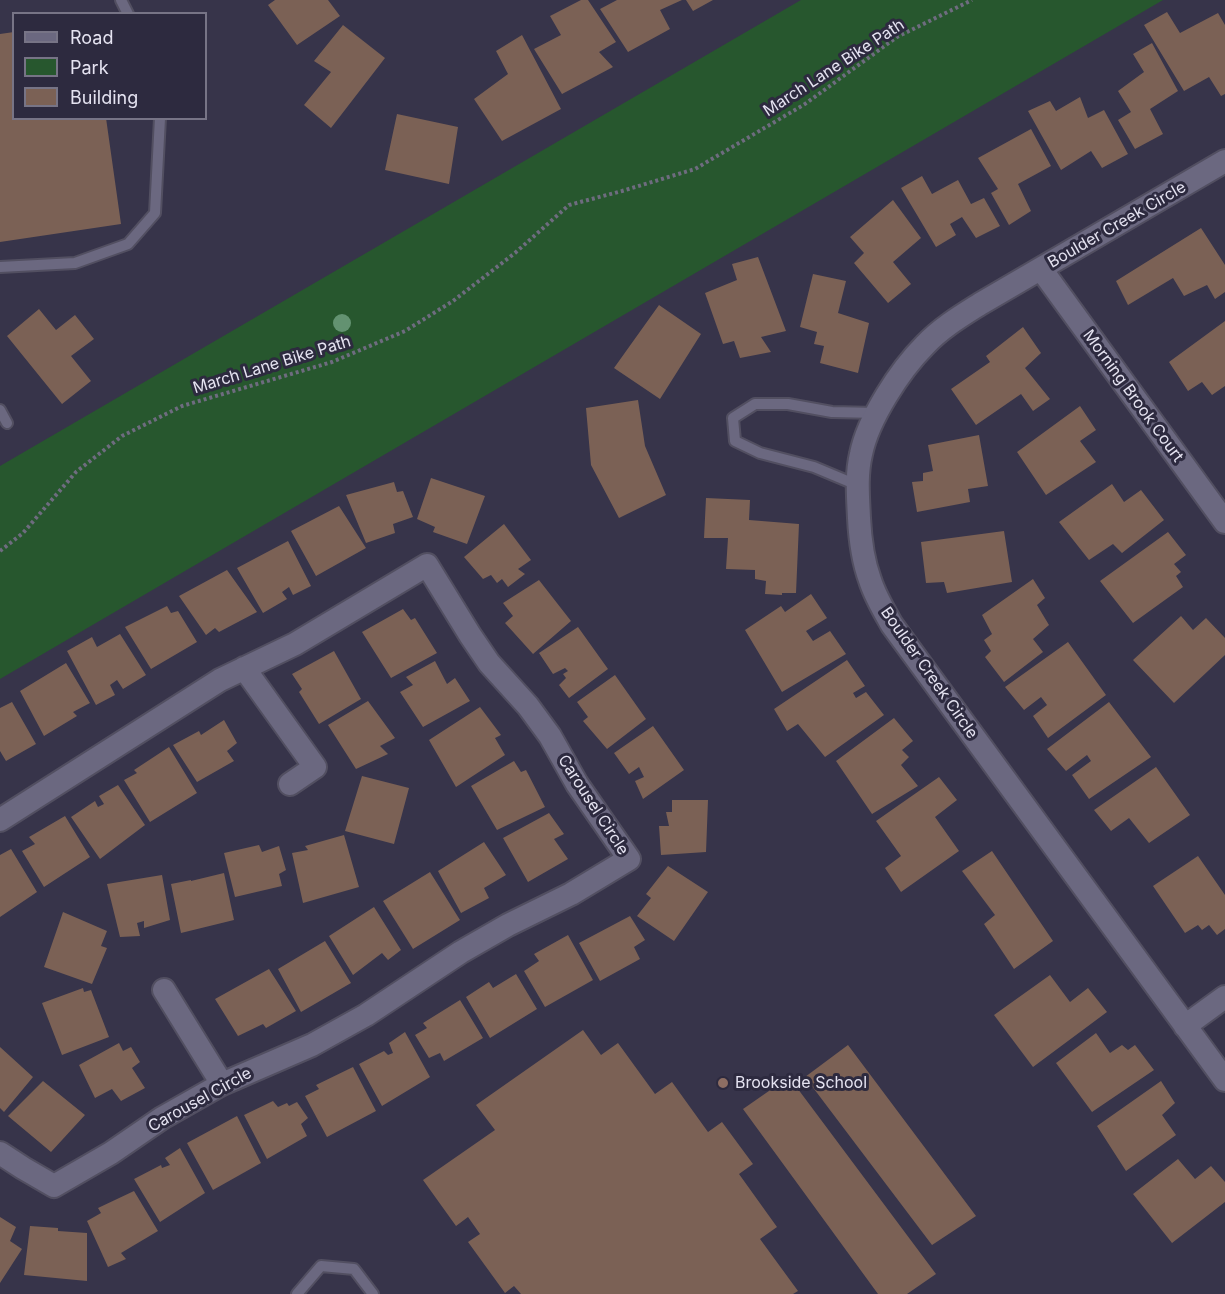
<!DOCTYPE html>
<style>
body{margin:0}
#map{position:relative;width:1225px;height:1294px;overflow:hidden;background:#37344a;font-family:Inter,sans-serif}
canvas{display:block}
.legend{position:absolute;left:12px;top:12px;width:195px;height:108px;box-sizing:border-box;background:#2d2a3f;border:2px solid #777486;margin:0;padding:8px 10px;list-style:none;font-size:18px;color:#e5e3f1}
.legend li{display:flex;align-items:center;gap:12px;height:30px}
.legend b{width:30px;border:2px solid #777486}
</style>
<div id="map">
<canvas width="1225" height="1294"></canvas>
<ul class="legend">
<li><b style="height:8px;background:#6b6880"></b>Road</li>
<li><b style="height:16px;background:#27572e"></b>Park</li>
<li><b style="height:16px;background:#7b6155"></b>Building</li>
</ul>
</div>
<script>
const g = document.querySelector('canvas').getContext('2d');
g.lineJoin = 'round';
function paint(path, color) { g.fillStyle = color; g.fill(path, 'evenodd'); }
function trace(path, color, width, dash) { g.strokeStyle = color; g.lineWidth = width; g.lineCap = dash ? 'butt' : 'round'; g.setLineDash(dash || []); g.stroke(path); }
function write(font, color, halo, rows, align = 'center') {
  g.font = font + ' Inter,sans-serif'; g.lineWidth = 6; g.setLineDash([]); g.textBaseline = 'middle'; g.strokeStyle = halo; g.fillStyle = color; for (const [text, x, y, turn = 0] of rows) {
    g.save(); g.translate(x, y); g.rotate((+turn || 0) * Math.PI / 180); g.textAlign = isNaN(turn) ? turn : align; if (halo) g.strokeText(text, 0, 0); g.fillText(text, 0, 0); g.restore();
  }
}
const green = new Path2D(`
 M801 0H1163L0 679V466Z`);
const building = new Path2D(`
 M275 0H328L340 16 297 45 268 5Z
 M581 0H588L616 42 599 52 613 67 562 94 534 49 561 35 550 16Z
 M617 0H682L660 10 670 29 628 52 600 9Z
 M686 0H713L693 11Z
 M1167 12 1180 33 1218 13 1225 25V94L1221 96 1209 77 1184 91 1144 25Z
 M343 25 385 58 331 128 304 105 331 72 314 61Z
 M14 32V118H106L121 224 0 242V34Z
 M522 35 561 109 502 141 474 99 508 74 496 51Z
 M1152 43 1178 91 1150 109 1163 134 1135 149 1118 120 1131 112 1118 91 1144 72 1133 54Z
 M1080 97 1088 118 1104 110 1128 154 1102 168 1091 151 1061 170 1028 111 1050 101 1056 111Z
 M397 114 458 127 449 184 385 170Z
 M1031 129 1051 166 1018 184 1031 211 1009 225 991 193 998 189 978 158Z
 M922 176 932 194 958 180 971 204 984 198 1000 226 976 238 962 217 950 224 956 235 936 247 901 188Z
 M893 200 921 238 893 262 911 284 888 303 854 263 864 253 850 237Z
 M1201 228 1225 265V292L1215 299 1207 285 1184 296 1173 278 1128 305 1116 281Z
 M758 257 786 331 761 337 771 352 740 358 734 341 723 344 705 293 737 280 732 264Z
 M813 274 846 281 838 313 869 323 858 373 820 363 824 346 814 344 817 332 800 327Z
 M659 305 701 334 660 399 614 368Z
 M39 309 56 330 75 315 94 339 71 356 91 381 62 404 7 336Z
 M1225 321V386L1212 395 1202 382 1188 391 1169 362Z
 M1023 327 1041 353 1025 368 1050 399 1033 411 1021 394 976 425 951 389 990 362 986 356Z
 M638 400 645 446 666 495 619 518 591 465 586 408Z
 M1080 406 1096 430 1080 441 1096 462 1046 495 1017 452Z
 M979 435 988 486 968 489 970 502 917 512 912 482 923 481V473L933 471 928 445Z
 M431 478 485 496 467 544 433 532 435 527 417 519Z
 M394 482 397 492 403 491 413 517 393 524 395 533 366 543 346 495Z
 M1112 484 1124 502 1141 490 1164 520 1122 553 1113 544 1089 560 1059 522Z
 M706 498 750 500 749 520 799 524 796 593H782V595L765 594 766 581 755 579V570L726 569 728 538H704Z
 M339 506 366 548 316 576 291 531Z
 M504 524 531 560 518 569 525 574 508 587 502 579 497 583 491 575 483 579 464 557Z
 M1004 531 1012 582 947 593 944 582 926 583 921 542Z
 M1168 532 1186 555 1174 564 1181 572 1176 576 1183 587 1133 623 1100 581Z
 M288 541 311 586 293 595 289 587 282 592 287 599 263 613 237 568Z
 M227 570 257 612 219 632 215 628 206 635 179 596Z
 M1033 579 1045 598 1037 605 1049 625 1033 639 1043 652 1004 682 985 657 991 651 984 640 992 634 982 615Z
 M539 580 571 621 533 654 505 623 513 616 503 603Z
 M811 594 827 618 806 631 813 641 830 631 846 654 782 692 745 630 781 606 785 612Z
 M167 606 171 613 178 611 197 642 151 669 125 627Z
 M403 609 411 620 415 618 437 653 391 678 362 632Z
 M1181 616 1193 630 1206 618 1225 638V655L1174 703 1133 660Z
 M578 627 608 669 569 698 559 685 566 678 563 674 568 671 565 668 553 674 539 653Z
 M120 634 146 675 123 689 117 680 110 685 115 695 96 705 67 651 92 637 97 647Z
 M1068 642 1106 695 1048 738 1033 716 1047 705 1041 697 1024 710 1005 687Z
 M334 651 361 699 319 724 299 692 302 689 292 674Z
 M847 660 865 686 853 693 856 698 866 692 884 715 825 757 798 724 787 731 774 709Z
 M435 661 447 684 455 678 470 701 423 727 400 692 413 685 406 677Z
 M66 663 90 703 73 712 77 716 44 736 20 691Z
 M615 675 646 719 607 749 583 721 588 717 577 702Z
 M368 701 395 738 380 746 388 754 356 769 328 725Z
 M12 702 36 744 6 761 0 751V708Z
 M1109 702 1151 757 1089 799 1072 775 1091 761 1087 755 1066 771 1047 749Z
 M480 707 501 735 495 738 505 755 456 787 429 740Z
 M894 718 913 741 902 750 909 757 901 765 918 786 872 814 836 761Z
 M224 720 237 743 227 751 234 761 197 782 173 745 199 731 201 735Z
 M653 726 684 770 643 799 635 781 644 777 639 767 629 774 614 753Z
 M169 747 197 793 150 822 124 780 137 773 134 770Z
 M514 761 521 772 526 770 545 807 497 830 471 786Z
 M1156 767 1190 815 1149 843 1129 818 1111 831 1094 810Z
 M362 776 409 788 394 844 345 831Z
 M939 777 957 800 935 817 959 851 901 892 885 868 901 856 876 821Z
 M118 785 145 825 100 859 71 817 95 801 98 807 104 804 99 796Z
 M672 800H708L706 852 661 855 659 826H669L666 812H672Z
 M549 813 564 834 554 839 568 859 528 882 503 838Z
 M65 816 90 857 44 887 22 851 35 844 29 837Z
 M344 835 359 887 303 903 292 853 308 850 305 846Z
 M484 842 506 875 484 888 489 898 461 913 438 871Z
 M259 845 262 852 279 846 286 870 279 874 282 886 235 897 224 853Z
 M11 849 37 892 0 917V855Z
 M992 851 1053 941 1014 969 984 924 995 915 962 871Z
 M1198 856 1225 895V929L1217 935 1209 925 1202 930 1198 925 1185 933 1153 886Z
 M668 866 708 892 674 941 637 916 651 898 646 894Z
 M430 872 460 920 413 949 383 901Z
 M224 873 234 920 181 933 171 884 191 880V881Z
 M162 875 170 920 144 928V921L137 923 140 936 120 937 107 884Z
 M374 907 401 950 388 960 382 953 353 975 329 936Z
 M63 912 107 931 101 946 107 948 92 984 44 967Z
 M630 916 645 940 634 947 640 959 600 981 579 943Z
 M568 935 593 980 545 1007 524 971 539 961 534 954Z
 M325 941 351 983 301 1012 278 969Z
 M269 969 296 1011 266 1028 263 1024 238 1036 215 999Z
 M516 974 537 1009 490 1038 466 997 489 982 493 988Z
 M1050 975 1070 1002 1088 988 1107 1012 1033 1067 994 1015Z
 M83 988 84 992 91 990 109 1037 62 1055 42 1003Z
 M460 1000 483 1038 444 1061 440 1053 429 1058 415 1035 427 1028 423 1023Z
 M583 1030 601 1055 618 1043 655 1094 672 1082 708 1132 722 1122 753 1164 739 1174 777 1227 760 1239 798 1291 793 1294H521L514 1286 505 1293 468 1242 480 1234 468 1217 456 1226 423 1180 495 1130 476 1105Z
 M405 1032 430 1077 382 1106 359 1064 384 1051 388 1055 393 1053 389 1043Z
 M1096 1033 1110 1053 1122 1045 1128 1050 1135 1045 1154 1070 1092 1112 1056 1063Z
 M119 1043 123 1051 131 1047 140 1062 132 1068 145 1088 121 1101 112 1089 95 1098 79 1065Z
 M848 1045 976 1216 932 1245 805 1077Z
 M0 1047 33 1077 4 1112 0 1108Z
 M353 1067 376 1111 327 1137 305 1096 319 1089 316 1085Z
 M789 1077 936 1274 907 1294H878L743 1109Z
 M43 1081 85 1115 51 1152 8 1116Z
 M1161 1081 1175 1103 1162 1115 1176 1135 1126 1171 1097 1126Z
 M273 1101 278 1107 287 1103 289 1106 297 1102 308 1118 301 1124 307 1136 267 1159 244 1115Z
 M237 1116 261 1163 213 1190 187 1143Z
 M180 1148 205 1193 160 1222 134 1179 161 1165 162 1168 170 1165 165 1158Z
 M1178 1159 1195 1179 1211 1166 1225 1182V1202L1172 1243 1133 1194Z
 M134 1191 158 1231 121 1253 126 1259 108 1267 87 1221 101 1213 98 1208Z
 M0 1217 16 1227 10 1241 22 1249 0 1283Z
 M30 1226 58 1228V1231L87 1233V1281L24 1275Z`);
const path = new Path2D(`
 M0 551 23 533 76 472 122 436 182 406 332 362 405 331 453 301 515 253 569 205 622 191 695 169 805 104 897 37 972 0`);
const lane = new Path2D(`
 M121 0 128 14
 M0 267 75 263 128 244 155 213 160 118
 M0 410 7 423
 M857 485 814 467 760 453 735 441 733 418 755 404H788L832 412 877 413
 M297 1294 321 1266 354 1269 373 1294`);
const street = new Path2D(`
 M1225 161 980 304C961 316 941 328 925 345 900 370 868 419 861 454 856 475 858 496 859 518 860 538 863 561 870 580 875 596 884 611 892 625L1225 1080
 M1041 269 1225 522
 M244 668 315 767 290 784
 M0 820 220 680 295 644 427 565 470 635 489 663 528 706 550 736 577 784 629 859 571 894 508 925 461 952 366 1015 312 1045 222 1084 162 1118 111 1153 54 1186 23 1168 0 1153
 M164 990 222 1084
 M1185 1026 1225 997`);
const trees = [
 [342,323]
];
const markers = [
 [723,1083,6,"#8d6e63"]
];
const streetNames = [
 ["March Lane Bike Path",834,68,-33],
 ["Boulder Creek Circle",1117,225,-30],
 ["March Lane Bike Path",272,365,-17],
 ["Morning Brook Court",1133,396,54],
 ["Boulder Creek Circle",929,673,55],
 ["Carousel Circle",593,805,57],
 ["Carousel Circle",200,1100,-29]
];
const poiNames = [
 ["Brookside School",735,1083]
];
paint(green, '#27572e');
paint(building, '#7b6155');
trace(lane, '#524f61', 14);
trace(street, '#524f61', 26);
trace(path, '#6e6c7f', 4, [3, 3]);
trace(lane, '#6b6880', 10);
trace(street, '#6b6880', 22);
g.fillStyle = '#639271';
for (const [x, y] of trees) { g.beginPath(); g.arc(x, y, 9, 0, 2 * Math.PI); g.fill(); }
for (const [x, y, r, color] of markers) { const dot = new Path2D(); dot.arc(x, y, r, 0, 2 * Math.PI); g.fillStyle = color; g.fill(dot); trace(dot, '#2d2a3f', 2); }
write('16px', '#e5e3f1', '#2d2a3f', streetNames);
write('16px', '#e5e3f1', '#2d2a3f', poiNames, 'left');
</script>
